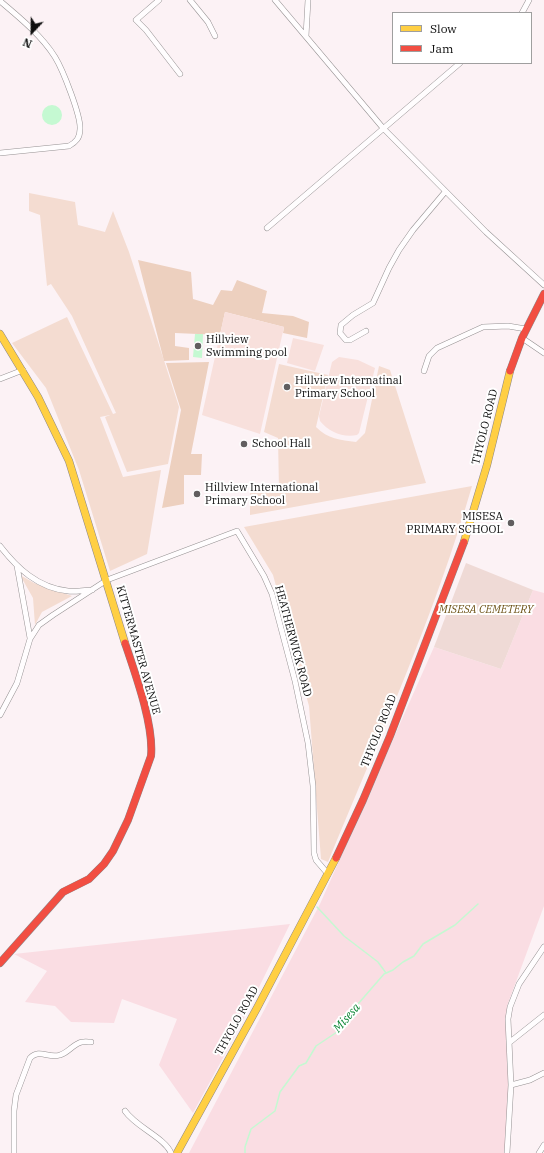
<!DOCTYPE html>
<style>
body{margin:0}
#map{position:relative;width:544px;height:1153px;overflow:hidden;background:#fcf2f5;font-family:"IBM Plex Serif",serif}
canvas{display:block}
.legend{position:absolute;left:392px;top:12px;width:140px;height:52px;box-sizing:border-box;background:#fff;border:1px solid #9f9f9f;margin:0;padding:5px 7px;list-style:none;font-size:12px;color:#0e0e0e}
.legend li{display:flex;align-items:center;gap:8px;height:20px}
.legend b{width:20px;border:1px solid #9f9f9f}
.north{position:absolute;left:12px;top:12px;width:40px;height:40px;-webkit-text-stroke:3px #fff;paint-order:stroke;rotate:202deg;font-size:11px;font-weight:700;line-height:16px;text-align:center;color:#0e0e0e}
.north::after{content:'';display:block;margin:auto;width:14px;height:18px;background:#0e0e0e;clip-path:polygon(50% 0,100% 100%,50% 72%,0 100%)}
</style>
<div id="map">
<canvas width="544" height="1153"></canvas>
<ul class="legend">
<li><b style="height:5px;background:#ffcf43"></b>Slow</li>
<li><b style="height:5px;background:#f24e42"></b>Jam</li>
</ul>
<div class="north">N</div>
</div>
<script>
const g = document.querySelector('canvas').getContext('2d');
g.lineJoin = 'round';
function paint(path, color) { g.fillStyle = color; g.fill(path, 'evenodd'); }
function trace(path, color, width, dash) { g.strokeStyle = color; g.lineWidth = width; g.lineCap = dash ? 'butt' : 'round'; g.setLineDash(dash || []); g.stroke(path); }
function write(font, color, halo, rows, align = 'center') {
  g.font = font + ' "IBM Plex Serif",serif'; g.lineWidth = 4; g.setLineDash([]); g.textBaseline = 'middle'; g.strokeStyle = halo; g.fillStyle = color; for (const [text, x, y, turn = 0] of rows) {
    g.save(); g.translate(x, y); g.rotate((+turn || 0) * Math.PI / 180); g.textAlign = isNaN(turn) ? turn : align; if (halo) g.strokeText(text, 0, 0); g.fillText(text, 0, 0); g.restore();
  }
}
const farmland = new Path2D(`
 M533 590 544 593V906L507 1006 509 1043 507 1153H189L320 904 434 647 501 669Z
 M290 924 236 1034 193 1113 159 1065 177 1019 122 999 114 1023 71 1022 55 1006 25 1002 47 971 14 954Z`);
const green = new Path2D(`
 M29 193 75 202 78 225 105 232 113 211 129 252 179 407 168 464 127 472 105 417 110 415 100 417 123 477 161 470 147 554 110 571 79 470 46 388 12 343 67 317 113 414 116 413 72 316 51 284 47 286 40 215 29 211Z
 M279 364 328 375 316 427C328 439 340 440 356 442L365 433 379 366 390 370 426 483 250 515V492L279 490 278 438 264 432Z
 M472 486C435 615 379 738 328 862L321 859 309 706 273 575 244 527Z
 M20 575 34 583 72 596 42 612 35 625 33 598Z`);
const forest = new Path2D(`
 M138 260 191 272 193 299 213 305 221 290 232 291 237 280 267 291 262 313 293 316 309 322 307 338 283 333 284 327 225 312 220 335 175 333V346L189 348V360L164 361Z
 M209 362 191 454H202L201 475H184V504L162 508 181 410 166 363Z`);
const cemetery = new Path2D(`
 M466 563 533 590 501 669 434 647Z`);
const pitch = new Path2D(`
 M225 312 284 327 260 434 202 415Z
 M293 338 324 345 315 371 287 363Z
 M339 357 358 360 375 368 359 433 357 435C343 438 329 432 320 421L319 416 332 362Z`);
const water = new Path2D(`
 M42 115a10 10 0 1 1 20 0a10 10 0 1 1-20 0Z
 M195 334H203L202 358 193 357Z`);
const stream = new Path2D(`
 M317 907 344 936 378 962 386 973
 M245 1153V1147L251 1129 275 1111 280 1092 299 1066 306 1063 316 1046 337 1032 345 1019 384 974 393 970 403 962 414 956 423 944 455 925 478 904`);
const street = new Path2D(`
 M159 0 136 20 146 30 180 74
 M190 0 208 22 215 36
 M275 0 383 128 486 232 544 285
 M0 1C19 17 42 36 55 57 63 70 81 116 80 129 80 138 76 142 69 146L0 153
 M522 13 529 0
 M306 36 308 0
 M267 228 460 63
 M366 331 350 340H346L340 333 341 325 353 315 373 303 389 268 399 250 413 230 445 192
 M522 338 544 353
 M424 371 429 356 437 348 483 327 508 326 526 329
 M0 379 23 370
 M0 546C17 568 38 588 68 591 75 592 84 590 92 590
 M17 566 30 638
 M0 715 17 683 30 639 39 625 53 615 107 580 237 531 264 576 272 594 295 681 308 743 313 786 314 853 316 860 328 874
 M510 1042 544 1015
 M511 1085 530 1080 544 1073
 M125 1111C136 1127 165 1138 171 1153
 M14 1153V1111L16 1095 30 1058C40 1048 48 1059 60 1055 67 1053 72 1046 79 1043 82 1041 88 1042 91 1042
 M507 1153 511 1085 508 1019 510 1007 519 984 544 947
 M539 1153 544 1145`);
const slow = new Path2D(`
 M0 334 38 397 69 461 125 643
 M464 542 487 465 510 371
 M177 1153 257 1008 336 858`);
const jam = new Path2D(`
 M510 371 522 338 544 294
 M336 858 363 800 390 736 464 542
 M0 963 63 892 89 879 104 864 113 851 128 820 151 756C154 725 135 673 125 643`);
const markers = [
 [198,346,4,"#615e5f"],
 [287,387,4,"#615e5f"],
 [244,444,4,"#615e5f"],
 [197,494,4,"#615e5f"],
 [511,523,4,"#615e5f"]
];
const poiNames = [
 ["Hillview",206,340],
 ["Swimming pool",206,353],
 ["Hillview Internatinal",295,381],
 ["Primary School",295,394],
 ["School Hall",252,444],
 ["Hillview International",205,488],
 ["Primary School",205,501],
 ["MISESA",503,517,"right"],
 ["PRIMARY SCHOOL",503,530,"right"]
];
const streetNames = [
 ["THYOLO ROAD",485,427,-76],
 ["HEATHERWICK ROAD",293,641,75],
 ["KITTERMASTER AVENUE",138,650,74],
 ["THYOLO ROAD",379,731,-68],
 ["THYOLO ROAD",237,1021,-61]
];
const parkNames = [
 ["MISESA CEMETERY",486,610]
];
const waterNames = [
 ["Misesa",347,1018,-49]
];
paint(farmland, '#fadde3');
paint(green, '#f4dcd1');
paint(forest, '#edd0bf');
paint(cemetery, '#efdad6');
paint(pitch, '#f8e0dc');
paint(water, '#c5f9d2');
trace(stream, '#c5f9d2', 1.5);
trace(street, '#959192', 6);
trace(slow, '#8c8789', 8);
trace(jam, '#8c8789', 8);
trace(street, '#fffdfe', 5);
trace(slow, '#ffcf43', 7);
trace(jam, '#f24e42', 7);
for (const [x, y, r, color] of markers) { const dot = new Path2D(); dot.arc(x, y, r, 0, 2 * Math.PI); g.fillStyle = color; g.fill(dot); trace(dot, '#fff', 1.5); }
write('11px', '#0e0e0e', '#fff', poiNames, 'left');
write('11px', '#0e0e0e', '#fff', streetNames);
write('italic 11px', '#6d5317', '#fff', parkNames);
write('italic 12px', '#0c8635', '#fff', waterNames);
</script>
